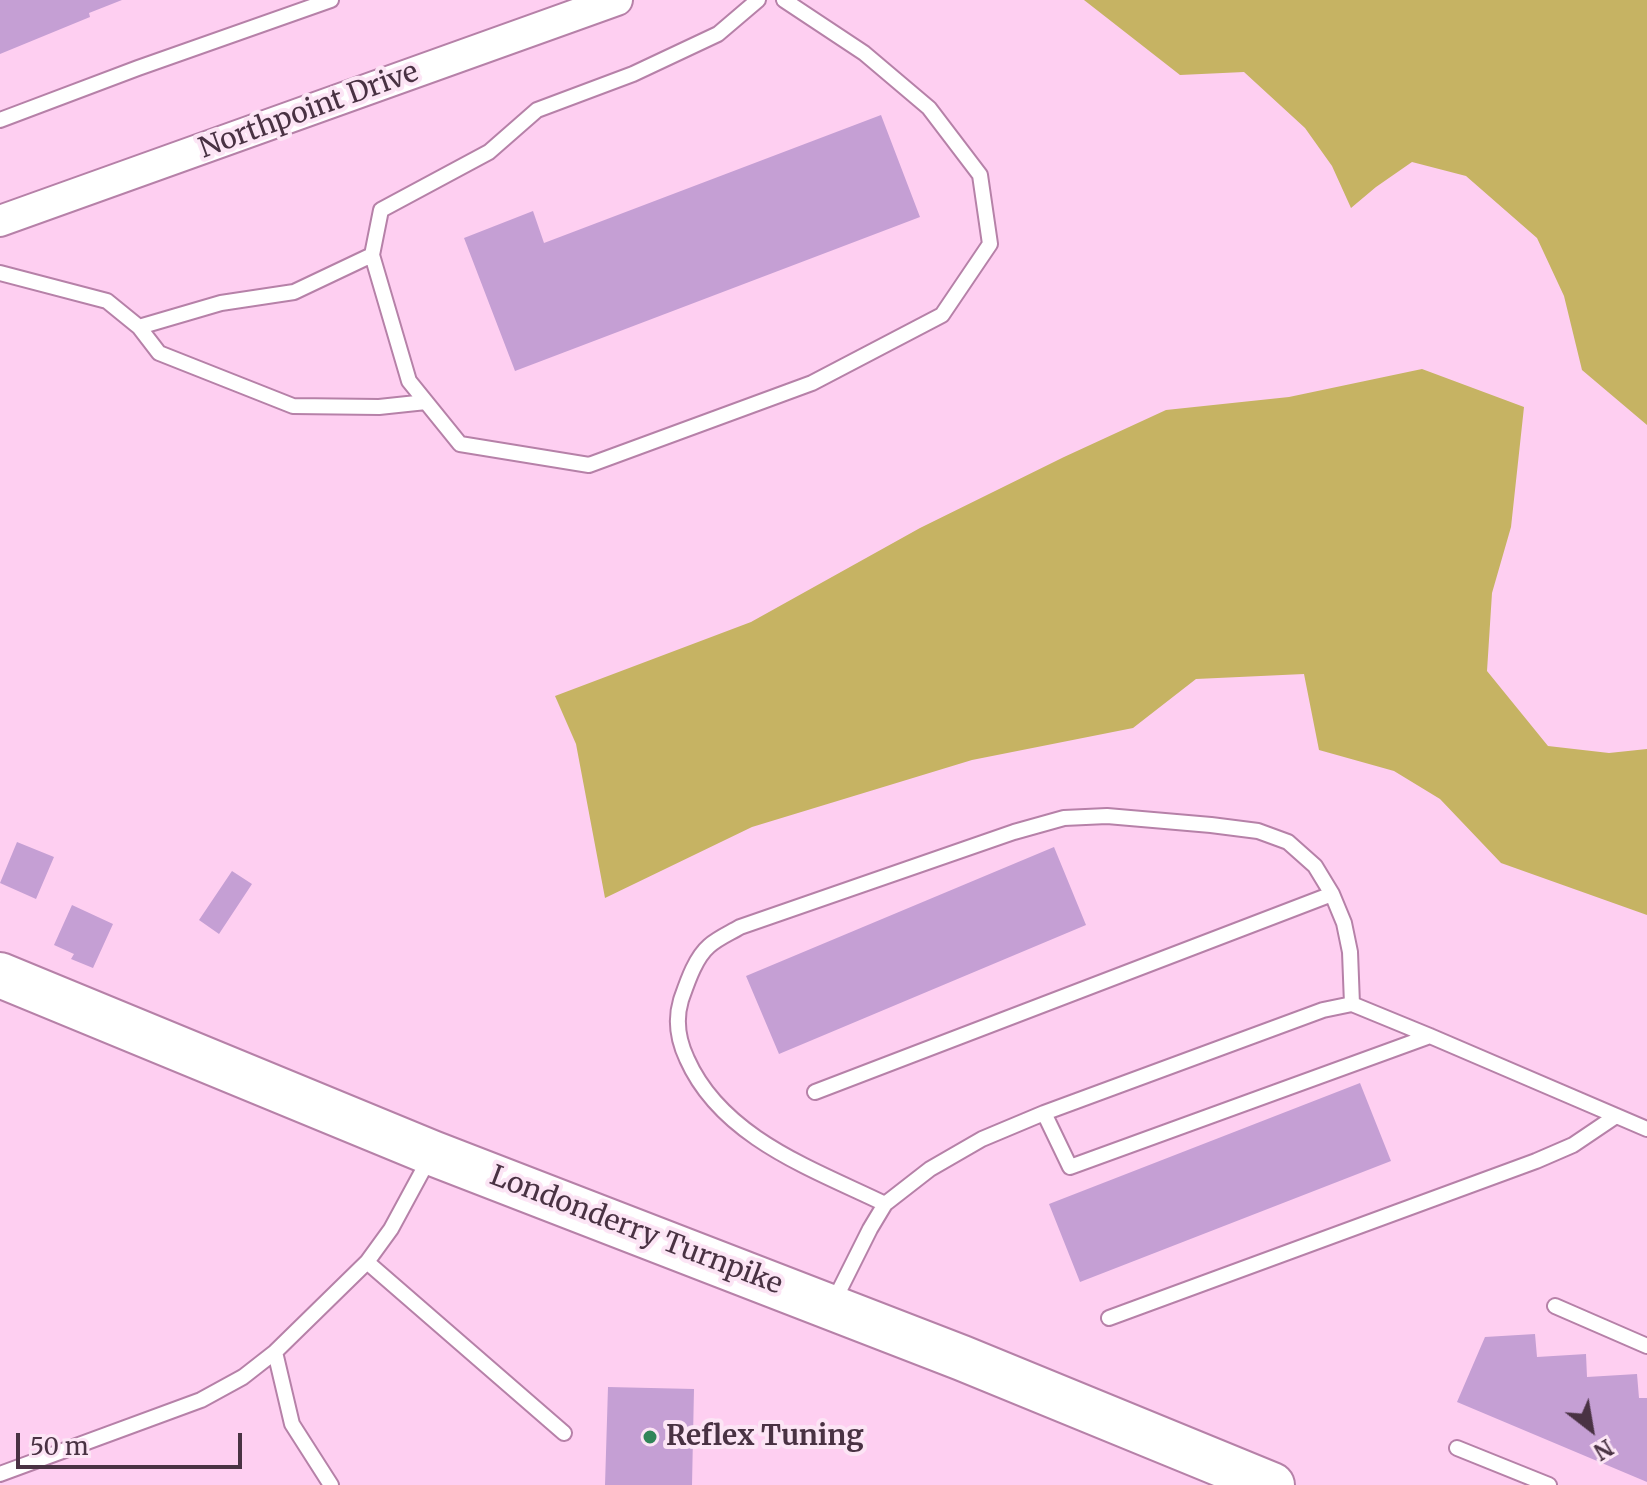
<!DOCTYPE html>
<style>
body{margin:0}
#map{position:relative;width:1647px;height:1485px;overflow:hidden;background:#fecff1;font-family:Merriweather,serif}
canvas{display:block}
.north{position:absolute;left:1551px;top:1389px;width:80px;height:80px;-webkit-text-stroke:6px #fce5f5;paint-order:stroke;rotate:149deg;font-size:22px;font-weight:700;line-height:32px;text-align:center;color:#493243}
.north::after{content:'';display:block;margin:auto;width:28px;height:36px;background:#493243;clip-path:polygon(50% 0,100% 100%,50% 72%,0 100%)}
.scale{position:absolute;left:16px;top:1433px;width:226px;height:36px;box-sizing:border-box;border:4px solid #493243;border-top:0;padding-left:10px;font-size:24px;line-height:28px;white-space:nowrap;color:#493243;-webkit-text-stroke:6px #fce5f5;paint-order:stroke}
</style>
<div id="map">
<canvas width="1647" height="1485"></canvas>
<div class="north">N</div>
<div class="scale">50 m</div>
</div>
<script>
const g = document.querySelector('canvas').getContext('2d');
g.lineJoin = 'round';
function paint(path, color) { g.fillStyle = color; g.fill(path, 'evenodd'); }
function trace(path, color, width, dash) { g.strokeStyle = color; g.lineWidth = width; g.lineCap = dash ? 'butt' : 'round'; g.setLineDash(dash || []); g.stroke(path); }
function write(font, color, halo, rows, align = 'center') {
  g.font = font + ' Merriweather,serif'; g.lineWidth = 8; g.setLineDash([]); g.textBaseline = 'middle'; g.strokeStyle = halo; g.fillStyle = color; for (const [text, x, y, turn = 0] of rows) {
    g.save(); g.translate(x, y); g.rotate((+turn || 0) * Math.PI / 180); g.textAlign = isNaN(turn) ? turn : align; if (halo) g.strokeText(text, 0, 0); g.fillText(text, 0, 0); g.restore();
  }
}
const green = new Path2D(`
 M1084 0H1647V425L1582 370 1564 296 1537 238 1466 176 1412 162 1376 187 1351 208 1332 166 1305 128 1244 72 1180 75Z
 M1422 369 1524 407 1511 527 1492 593 1487 671 1548 746 1609 753 1647 749V915L1501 863 1440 799 1394 771 1319 750 1304 674 1196 679 1133 728 972 760 752 827 605 898 576 744 555 696 751 622 920 528 1064 457 1166 410 1289 397Z`);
const building = new Path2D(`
 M0 0H122L89 13 90 17 0 54Z
 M881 115 920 217 515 371 464 238 533 211 544 243Z
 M17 842 54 857 36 899 0 883Z
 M1054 847 1086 925 779 1054 746 976Z
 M232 871 252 884 219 934 199 920Z
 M72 905 113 924 93 968 71 959 74 954 54 945Z
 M1360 1083 1391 1161 1080 1282 1049 1204Z
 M1535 1334 1537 1357 1586 1354 1587 1377 1637 1374 1639 1398H1647V1482L1457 1402 1485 1337Z
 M608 1387 694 1389 692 1485H605Z`);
const lane = new Path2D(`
 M758 0 718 34 633 74 537 110 489 152 381 210 372 255 409 381 460 444 589 465 812 383 942 315 990 244 980 175 929 108 864 53 784 0
 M0 120 138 68 331 0
 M372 255 294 292 221 303 139 327 159 353 293 406 379 407 426 402
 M0 273 107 301 139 327
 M815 1092 1332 894
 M1044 1113 1070 1167 1430 1036
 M885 1204C813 1169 722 1138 687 1059 678 1040 675 1020 681 1000 687 983 695 958 709 946 718 938 730 933 740 927L1014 832 1064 818 1107 816 1211 825 1258 831 1288 842 1315 866 1332 894 1344 923 1350 952 1352 1004
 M367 1262 564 1433
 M833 1303 870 1229 885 1204 930 1169 982 1139 1044 1113 1323 1010 1352 1004 1430 1036 1647 1129
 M1555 1306 1647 1346
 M1109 1318 1536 1161 1573 1145 1616 1116
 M275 1352 292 1424 331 1485
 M1457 1448 1549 1485
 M0 1474 201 1400 243 1377 275 1352 367 1262 391 1229 430 1157`);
const street = new Path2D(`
 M0 221 617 0`);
const primary = new Path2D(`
 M0 975 432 1153 962 1358 1272 1485`);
const markers = [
 [650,1437,8,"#318558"]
];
const streetNames = [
 ["Northpoint Drive",309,111,-20],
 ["Londonderry Turnpike",636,1231,21]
];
const poiNames = [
 ["Reflex Tuning",666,1437]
];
paint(green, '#c6b363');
paint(building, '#c59fd4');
trace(lane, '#b681a8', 18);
trace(street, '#b681a8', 34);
trace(primary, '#b681a8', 48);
trace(lane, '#fff', 14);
trace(street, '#fff', 30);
trace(primary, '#fff', 44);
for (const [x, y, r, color] of markers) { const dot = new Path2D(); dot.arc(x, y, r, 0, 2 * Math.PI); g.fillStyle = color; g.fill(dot); trace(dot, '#fce5f5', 3); }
write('28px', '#493243', '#fce5f5', streetNames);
write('bold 28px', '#493243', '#fce5f5', poiNames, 'left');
</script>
